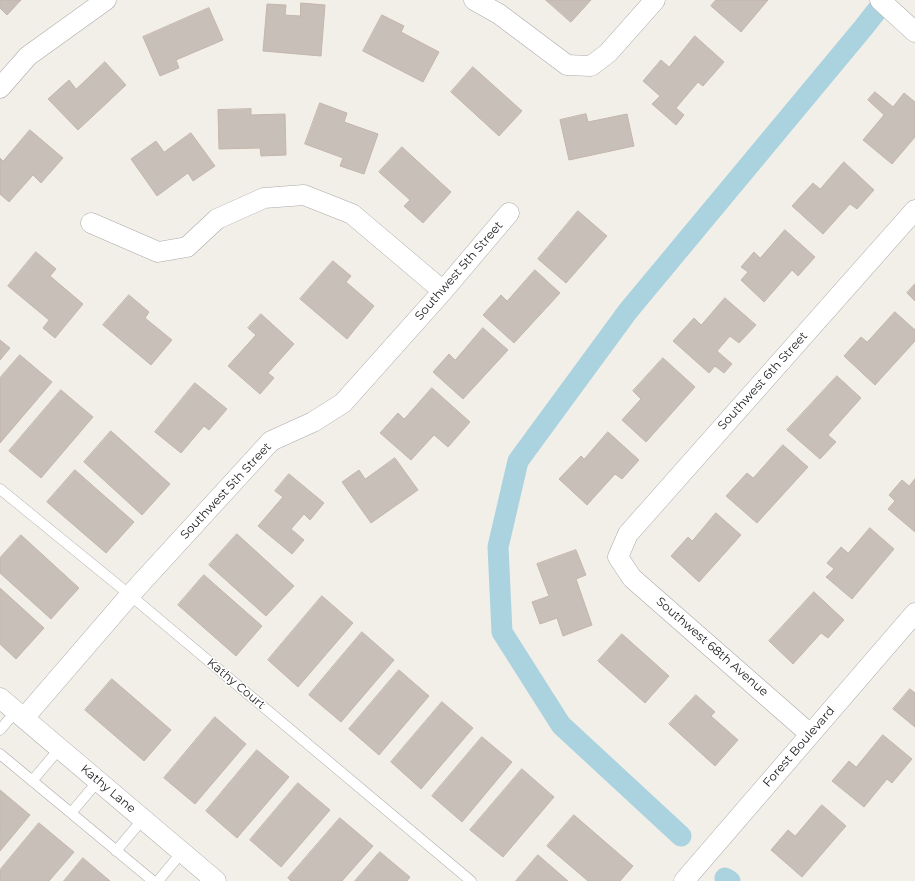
<!DOCTYPE html>
<style>
body{margin:0}
canvas{display:block;background:#f2efe9}
</style>
<canvas width="915" height="881"></canvas>
<script>
const g = document.querySelector('canvas').getContext('2d');
g.lineJoin = 'round';
function trace(path, color, width, dash) { g.strokeStyle = color; g.lineWidth = width; g.lineCap = dash ? 'butt' : 'round'; g.setLineDash(dash || []); g.stroke(path); }
function paint(path, color) { g.fillStyle = color; g.fill(path, 'evenodd'); }
function write(font, color, halo, rows, align = 'center') {
  g.font = font + ' Montserrat,sans-serif'; g.lineWidth = 3; g.setLineDash([]); g.textBaseline = 'middle'; g.strokeStyle = halo; g.fillStyle = color; for (const [text, x, y, turn = 0] of rows) {
    g.save(); g.translate(x, y); g.rotate((+turn || 0) * Math.PI / 180); g.textAlign = isNaN(turn) ? turn : align; if (halo) g.strokeText(text, 0, 0); g.fillText(text, 0, 0); g.restore();
  }
}
const canal = new Path2D(`
 M681 836 561 725 502 632 498 547 518 461 628 311 864 27 885 0
 M725 878 730 881`);
const building = new Path2D(`
 M0 0H21L7 15 0 8Z
 M546 0H591L571 22Z
 M716 0H768L741 32 711 6Z
 M301 3 325 5 321 56 263 51 267 4 286 5 285 15 300 16Z
 M209 8 223 40 176 60 179 68 160 76 143 37Z
 M382 15 404 26 401 32 439 52 423 82 363 51Z
 M695 36 724 62 703 86 698 82 676 108 684 115 676 125 652 104 660 96 643 81 661 60 669 67Z
 M105 62 126 85 78 130 48 99 69 80 76 89Z
 M473 67 522 111 499 136 451 92Z
 M875 92 893 107 904 93 915 102V137L892 164 863 140 884 115 868 100Z
 M320 103 347 113 344 122 378 134 364 174 340 166 343 158 305 144Z
 M251 109V115L285 114 286 155 261 156 260 148 219 149 218 110Z
 M586 114 588 122 627 114 634 146 569 160 560 120Z
 M30 130 63 158 41 183 33 175 9 202 0 194V158L3 161Z
 M191 133 215 166 193 181 188 173 157 196 131 159 156 141 164 152Z
 M402 147 451 192 423 223 404 206 410 200 379 172Z
 M844 162 874 190 857 209 850 204 823 234 792 206 813 183 820 189Z
 M578 211 607 236 566 283 538 259Z
 M785 230 815 257 798 276 792 270 764 302 741 280 748 272 741 267 754 252 760 258Z
 M36 252 56 269 50 276 83 304 55 338 43 328 49 320 8 286Z
 M333 261 351 276 346 282 374 306 347 339 300 299Z
 M535 270 560 293 514 343 483 315 501 295 507 301Z
 M915 284V301L907 293Z
 M129 295 149 312 145 318 172 340 151 365 103 325Z
 M725 298 756 325 739 343 730 336 717 351 732 364 724 373 715 366 709 373 673 341 694 318 701 325Z
 M895 312 915 330V341L875 385 844 356 861 337 867 342Z
 M261 314 294 344 268 373 274 378 260 394 228 366 256 335 248 328Z
 M483 328 508 350 463 399 433 372 449 354 455 360Z
 M0 340 10 348 0 360Z
 M20 355 52 382 0 443V378Z
 M663 358 695 387 646 442 622 420 641 399 633 391Z
 M837 376 861 398 828 435 836 442 820 459 787 430Z
 M195 383 227 409 209 430 204 426 181 453 155 432Z
 M432 388 470 422 448 447 434 435 411 460 380 433 398 413 404 419Z
 M61 390 93 417 41 478 9 451Z
 M111 431 170 484 142 515 84 462Z
 M608 432 639 460 622 479 615 474 587 505 559 479 581 456 584 459Z
 M783 445 808 467 757 523 726 496 747 473 753 478Z
 M395 458 418 490 371 523 342 482 359 470 365 479Z
 M75 470 134 522 106 553 47 502Z
 M289 474 324 503 310 520 304 514 291 529 304 540 292 554 258 526 283 497 275 491Z
 M915 479V532L888 509 895 501 889 495 902 480 909 486Z
 M716 513 741 535 699 582 671 556 688 537 692 541Z
 M870 528 894 549 852 599 826 577 834 569 827 563 841 547 848 553Z
 M237 534 294 586 266 616 209 565Z
 M21 535 79 588 51 619 0 573V558Z
 M576 550 586 575 576 579 592 625 563 636 557 618 540 624 532 602 549 596 537 564Z
 M204 575 262 626 236 656 178 605Z
 M0 588 44 628 16 659 0 644Z
 M814 592 844 620 828 638 821 633 793 664 769 641Z
 M322 596 353 623 298 687 268 660Z
 M362 632 394 660 341 722 309 695Z
 M622 634 669 676 645 703 598 661Z
 M399 670 429 696 379 755 349 729Z
 M112 679 171 730 144 761 85 710Z
 M910 689 915 693V727L893 709Z
 M696 695 715 712 711 716 738 740 715 766 669 724Z
 M442 702 473 728 421 789 391 762Z
 M215 717 246 744 195 804 164 778Z
 M883 735 912 759 892 783 887 779 864 807 832 781 849 761 856 767Z
 M482 737 512 762 462 822 432 796Z
 M257 750 289 777 237 838 206 811Z
 M522 769 554 797 503 857 470 830Z
 M298 783 330 810 281 867 250 840Z
 M0 790 30 815 0 851Z
 M822 805 846 826 802 877 771 850 788 830 795 836Z
 M574 815 633 866 620 881H588L547 846Z
 M340 818 373 846 342 881H291L288 878Z
 M39 823 74 852 49 881H0V870Z
 M380 852 410 877 407 881H355Z
 M538 855 568 881H516Z
 M83 858 110 881H64Z`);
const lane = new Path2D(`
 M0 489 130 595 471 881
 M0 730 16 711
 M0 754 153 881
 M32 781 60 748
 M71 813 98 781
 M116 851 143 819
 M158 881 182 852`);
const street = new Path2D(`
 M474 0 499 14 567 65 591 66 608 53 655 0
 M880 0 915 32
 M0 88 28 56 106 0
 M91 223 158 252 187 247 217 219 264 198 304 195 352 214 443 291
 M0 698 216 881
 M24 718 130 595 271 441 313 422 343 403 443 291 509 213
 M810 734 632 578 618 557 628 534 915 210
 M684 881 915 613`);
const streetNames = [
 ["Southwest 5th Street",459,271,-49],
 ["Southwest 6th Street",763,381,-48],
 ["Southwest 5th Street",226,491,-47],
 ["Southwest 68th Avenue",712,647,41],
 ["Kathy Court",236,684,40],
 ["Forest Boulevard",799,747,-49],
 ["Kathy Lane",108,789,40]
];
trace(canal, '#aad3df', 21);
paint(building, '#c7bfb8');
trace(building, '#c4b6ab', 1);
trace(lane, '#a9a9a9', 11);
trace(street, '#a9a9a9', 21);
trace(lane, '#fff', 10);
trace(street, '#fff', 20);
write('12px', '#222', '#fff', streetNames);
</script>
